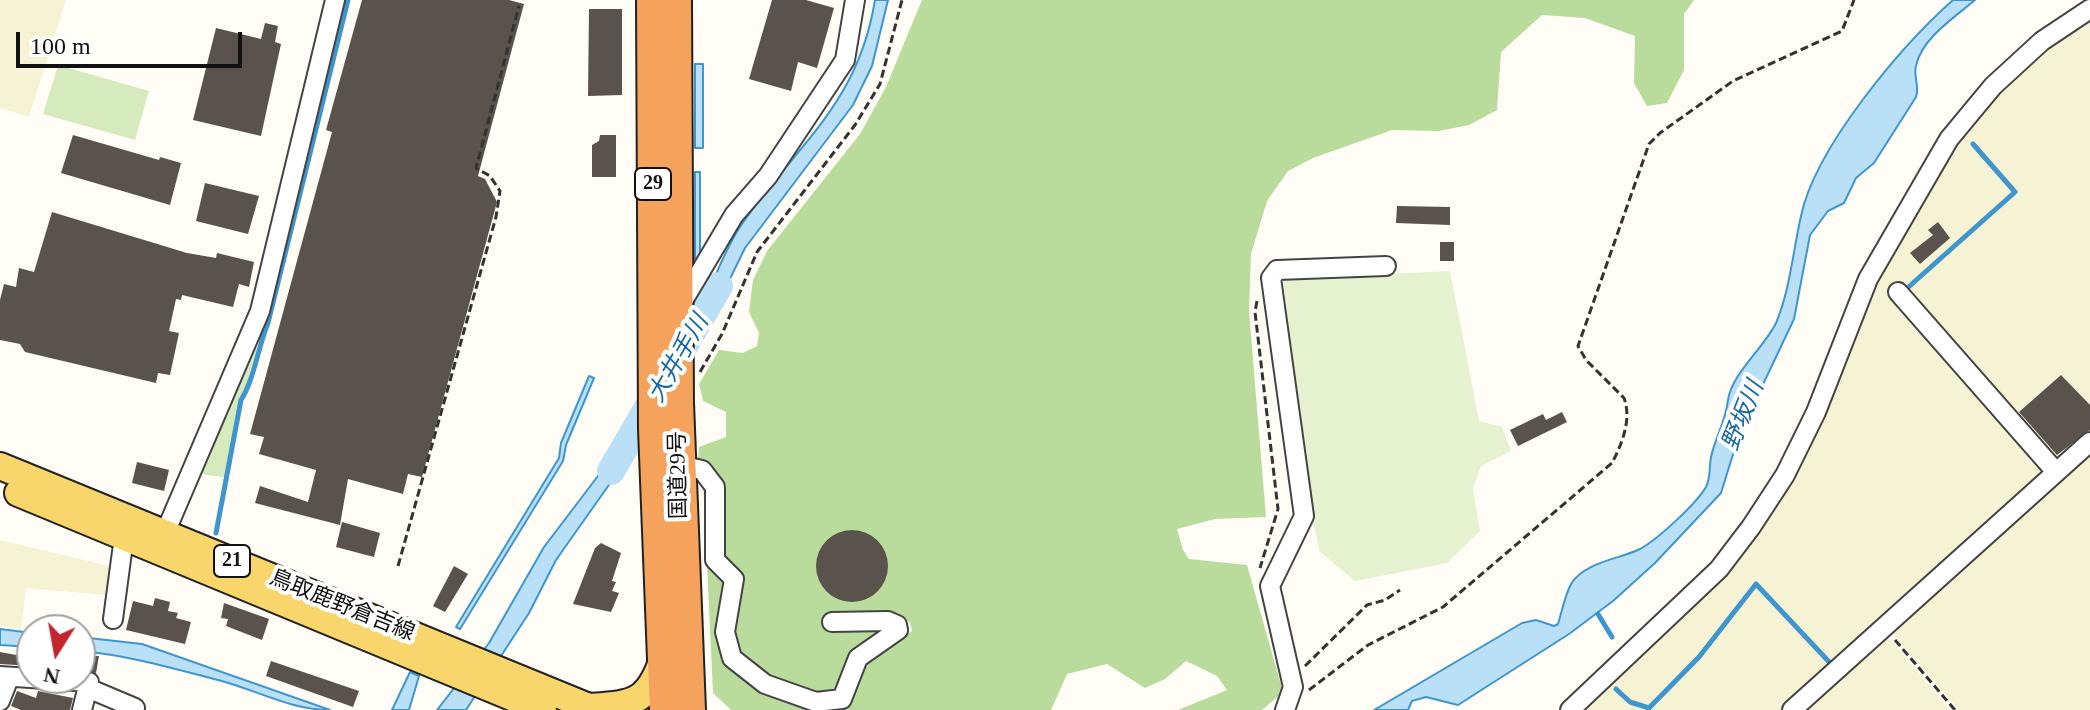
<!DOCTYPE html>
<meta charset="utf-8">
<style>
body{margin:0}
#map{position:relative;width:2090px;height:710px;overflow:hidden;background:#fffdf5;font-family:"Times New Roman",serif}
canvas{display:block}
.north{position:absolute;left:16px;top:614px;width:80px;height:80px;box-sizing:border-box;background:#fff;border:2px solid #a0a0a0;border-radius:50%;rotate:191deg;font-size:22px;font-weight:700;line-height:32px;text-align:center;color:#111}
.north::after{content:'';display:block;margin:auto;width:28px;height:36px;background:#c4262e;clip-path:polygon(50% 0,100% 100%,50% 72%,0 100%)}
.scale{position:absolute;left:16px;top:32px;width:226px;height:36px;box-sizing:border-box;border:4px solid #111;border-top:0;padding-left:10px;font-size:24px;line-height:28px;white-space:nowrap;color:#111;-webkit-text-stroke:6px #fff;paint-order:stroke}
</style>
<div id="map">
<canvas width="2090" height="710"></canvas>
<div class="north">N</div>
<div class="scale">100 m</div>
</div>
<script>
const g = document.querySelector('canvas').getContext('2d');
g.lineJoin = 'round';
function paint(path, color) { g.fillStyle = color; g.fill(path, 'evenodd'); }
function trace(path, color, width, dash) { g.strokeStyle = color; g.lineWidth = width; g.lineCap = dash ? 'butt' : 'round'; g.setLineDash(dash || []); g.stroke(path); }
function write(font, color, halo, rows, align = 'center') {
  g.font = font + ' "Times New Roman","Noto Sans JP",serif'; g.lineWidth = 8; g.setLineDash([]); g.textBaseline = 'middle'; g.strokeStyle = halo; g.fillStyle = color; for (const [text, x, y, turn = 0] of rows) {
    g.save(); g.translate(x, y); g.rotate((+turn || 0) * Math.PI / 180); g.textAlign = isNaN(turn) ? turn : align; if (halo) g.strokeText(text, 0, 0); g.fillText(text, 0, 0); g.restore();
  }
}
const farmland = new Path2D(`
 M0 0H66L29 117 0 108Z
 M2090 16V437L1785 710H1576L1741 548 1863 305 1954 140 1993 94 2043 47Z
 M2090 448V710H1959L1889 630Z
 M0 540 110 566 106 595 26 588 21 629 0 626Z
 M1884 632 1950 710H1798Z`);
const green = new Path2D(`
 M58 65 149 91 135 140 43 114Z
 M254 347 257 349C243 391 235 433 228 478L201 474Z`);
const forest = new Path2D(`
 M922 0H1694L1684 14V70L1667 103 1647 106 1634 83 1635 36 1585 18 1542 15 1501 52 1497 110 1469 125 1439 131 1392 130 1313 158 1288 171 1267 201 1251 254 1249 311 1266 517 1215 519 1177 529 1183 550 1189 559 1247 565 1283 692 1262 710H1178L1227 690 1217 676 1186 661 1165 679 1145 688 1107 664 1067 674 1051 710H731L713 693 703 479 711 568 727 577 730 585 722 614 721 634 732 668 758 688 820 709 839 708 850 700 864 665 912 631 910 622 884 615 829 619V624L888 625C876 640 854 648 845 665 839 679 843 690 829 698 794 691 731 675 730 631 730 613 741 598 740 581L721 551 724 485 698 461 699 447 726 437V412L703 401 699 384 719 350 743 353 757 346 759 333 749 312 753 280 767 251 860 134 886 87Z`);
const pitch = new Path2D(`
 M1450 271 1479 421 1502 427 1511 451 1481 466 1473 488 1480 531 1447 563 1355 581 1320 552 1313 522 1283 279Z`);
const water = new Path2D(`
 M875 0H888L872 66 853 105 745 248 707 326 698 312C714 284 723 251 742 224 797 144 858 105 875 0Z
 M1953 0H1975C1955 17 1921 39 1916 66 1913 77 1920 86 1916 97L1874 163 1856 178 1844 203 1828 211 1810 235 1794 319 1739 435 1721 493 1655 563 1613 601 1569 634 1458 705 1426 697 1412 701 1408 710H1374L1522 623 1536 620 1554 626 1558 624C1562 611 1565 595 1571 584 1584 562 1620 559 1640 549 1658 539 1696 504 1706 487 1711 477 1709 467 1711 457 1716 435 1725 424 1728 400 1732 373 1764 348 1776 323 1790 290 1793 251 1801 216 1815 148 1901 46 1953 0Z
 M695 64H703V148H695Z
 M695 172H700V261H695Z
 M589 376 594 378 566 445 563 461 460 629 456 627 559 458 561 443Z
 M626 432 635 448 556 560 529 613 466 710H437L489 643 544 547 601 472Z
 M0 629 32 633V647L0 645Z
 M80 637 142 644 330 710C290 710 257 690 218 680 172 668 127 655 80 651Z
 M410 672 419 676 409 710H392Z`);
const stream = new Path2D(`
 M1904 291 2015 192 1973 144
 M216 533 241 400C254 380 258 347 268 323L348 0
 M1598 614 1612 637
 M1616 689 1630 702 1649 708 1699 657 1756 584 1832 665`);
const river = new Path2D(`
 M611 471 719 286`);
const building = new Path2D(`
 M362 0H509L524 4 478 176 485 179 497 202 422 477 408 474 403 494 348 479 340 525 255 503 260 486 308 502 316 470 259 454 264 437 250 434 332 132 326 130Z
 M772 0H806L834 8 817 68 798 62 791 91 749 79Z
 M589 9H622V95L588 96Z
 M265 23 278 26 275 42 281 44 261 136 193 120 216 28 261 39Z
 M73 135 159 160 160 157 181 163 170 205 61 173Z
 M600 135H616V177H592V145L599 141Z
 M205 183 259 196 248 234 196 221Z
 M1397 206 1450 207V225L1396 223Z
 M52 212 187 253 216 258 217 253 254 262 249 287 239 284 233 307 182 295 181 300 176 299 169 331 179 333 170 375 158 373 156 383 25 352 20 344 0 340V300L4 284 16 287 19 268 34 272Z
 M1938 222 1950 238 1920 264 1910 253 1933 235 1928 230Z
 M1440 242H1454V261H1440Z
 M2061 375 2090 405V430L2057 455 2019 412Z
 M1562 412 1567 422 1518 446 1510 430 1543 414 1546 420Z
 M137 462 169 470 164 491 132 483Z
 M342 522 380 533 374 557 336 547Z
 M816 566a36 36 0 1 1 72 0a36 36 0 1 1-72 0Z
 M601 543 621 553 612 581 616 582 612 591 619 593 611 612 573 604 595 548Z
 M454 566 468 574 445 612 433 606Z
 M155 598 170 602 168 611 178 613 176 618 191 622 185 644 126 630 133 601 153 606Z
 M224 603 269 619 262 640 226 626 228 619 221 618Z
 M0 652 32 658V666L0 664Z
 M80 656H99L96 673 80 669Z
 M271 661 359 691 353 707 266 676Z
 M17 691 36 698 38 691 73 698 70 710H21L11 706Z`);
const path = new Path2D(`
 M1257 301 1255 312 1278 509 1260 568
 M700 372 722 334 757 252 855 125 880 84 902 0
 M398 566 496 217 500 191 490 176 476 168 519 6
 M1895 640 1955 710
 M1305 666 1367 605 1385 600 1400 590
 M1309 690 1368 645 1443 607 1612 463C1622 444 1632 419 1624 398L1586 360 1578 346 1649 144 1660 133 1733 81 1842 31 1854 0`);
const street = new Path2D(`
 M1898 292 2056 472
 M680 306 734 215 768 176 845 60 855 0
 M679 465 702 470 715 487V560L734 579 725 632 732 658 765 684 816 702 842 699 858 658 898 630 897 625 888 621 832 622
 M165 533 260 311 335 0
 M113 619 124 537
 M0 676 89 682 82 710
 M90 689 135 708
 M0 701 9 678
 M1285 710 1293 687 1270 586 1304 516 1271 278 1277 270 1386 266
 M1570 710 1719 569 1751 527 1785 475 1816 412 1868 279 1949 139 1993 86 2042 41 2090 9
 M1792 710 2090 442`);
const primary = new Path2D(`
 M0 466 596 710
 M18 493 543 710
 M587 707C632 704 647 705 663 659`);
const highway = new Path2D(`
 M653 0 655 429 666 710
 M675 0 677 403 689 710`);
const shields = [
 [653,184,36],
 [232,561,36]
];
const shieldNames = [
 ["29",653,184],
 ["21",232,561]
];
const streetNames = [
 ["国道29号",679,475,-91],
 ["鳥取鹿野倉吉線",342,606,22]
];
const waterNames = [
 ["大井手川",679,359,-60],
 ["野坂川",1744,416,-68]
];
paint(farmland, '#f6f3d4');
paint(green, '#d5ebbd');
paint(forest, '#b9dc9c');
paint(pitch, '#e6f2cf');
paint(water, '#b9e0f7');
trace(water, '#3f96cf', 2);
trace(stream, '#3f96cf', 5);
trace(river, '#b9e0f7', 28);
paint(building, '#5a524d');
trace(street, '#444', 22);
trace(primary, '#222', 30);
trace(highway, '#222', 36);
trace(path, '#333', 3, [8, 4]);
trace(street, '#fff', 18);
trace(primary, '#f9d66b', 26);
trace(highway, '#f5a25d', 32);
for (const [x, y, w] of shields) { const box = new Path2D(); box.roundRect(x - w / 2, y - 16, w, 32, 6); g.fillStyle = '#fff'; g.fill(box); trace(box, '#111', 2); }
write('bold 20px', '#111', null, shieldNames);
write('22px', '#111', '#fff', streetNames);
write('italic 24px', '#1768a6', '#fff', waterNames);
</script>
